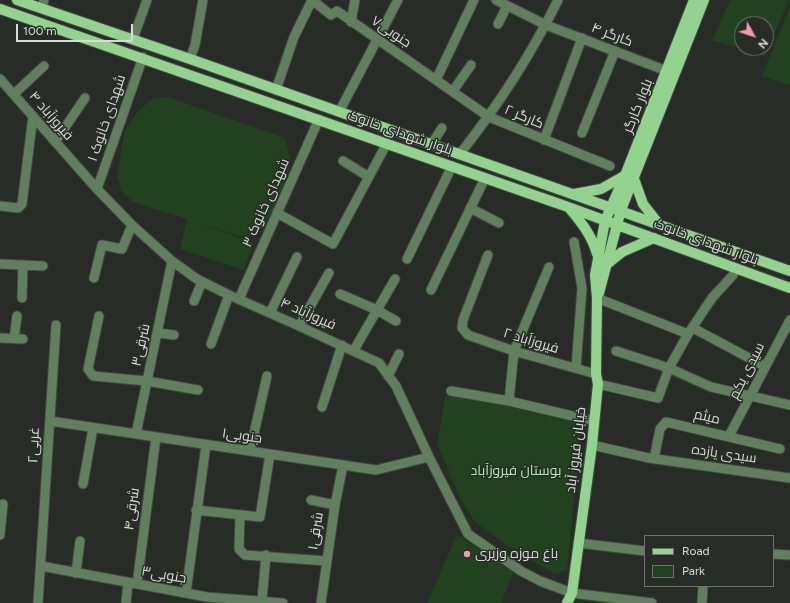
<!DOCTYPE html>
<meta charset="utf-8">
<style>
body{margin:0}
#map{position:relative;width:790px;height:603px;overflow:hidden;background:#272d26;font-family:Figtree,sans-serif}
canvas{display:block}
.legend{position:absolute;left:644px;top:535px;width:130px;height:52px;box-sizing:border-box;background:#272d26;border:1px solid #6d736c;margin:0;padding:5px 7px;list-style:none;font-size:12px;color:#d6dbd6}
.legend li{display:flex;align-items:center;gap:8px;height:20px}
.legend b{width:20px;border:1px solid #6d736c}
.north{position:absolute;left:734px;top:16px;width:40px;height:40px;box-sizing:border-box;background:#272d26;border:1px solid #6d736c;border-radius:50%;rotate:130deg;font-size:11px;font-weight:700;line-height:16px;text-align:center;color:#d6dbd6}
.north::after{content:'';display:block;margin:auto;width:14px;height:18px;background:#f49aa7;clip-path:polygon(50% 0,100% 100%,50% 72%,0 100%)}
.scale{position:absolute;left:16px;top:24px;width:117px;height:18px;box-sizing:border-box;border:2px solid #d6dbd6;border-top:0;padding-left:5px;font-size:12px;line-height:14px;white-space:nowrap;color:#d6dbd6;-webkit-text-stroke:3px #272d26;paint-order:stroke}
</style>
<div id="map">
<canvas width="790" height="603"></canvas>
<ul class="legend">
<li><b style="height:5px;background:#94d38f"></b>Road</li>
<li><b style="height:11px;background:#21411f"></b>Park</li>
</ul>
<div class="north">N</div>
<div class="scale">100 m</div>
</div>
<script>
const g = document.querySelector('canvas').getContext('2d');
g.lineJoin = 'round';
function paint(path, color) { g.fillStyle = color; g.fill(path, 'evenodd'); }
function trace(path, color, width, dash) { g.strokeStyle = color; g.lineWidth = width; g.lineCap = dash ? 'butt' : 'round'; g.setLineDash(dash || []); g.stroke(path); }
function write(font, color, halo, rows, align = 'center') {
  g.font = font + ' Figtree,Cairo,sans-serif'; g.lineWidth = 3; g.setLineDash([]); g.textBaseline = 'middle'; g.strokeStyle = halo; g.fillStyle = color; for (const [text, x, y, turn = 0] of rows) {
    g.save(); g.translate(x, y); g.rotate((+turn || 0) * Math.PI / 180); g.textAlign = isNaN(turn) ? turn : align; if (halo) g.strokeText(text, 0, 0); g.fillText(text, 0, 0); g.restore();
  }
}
const green = new Path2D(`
 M730 0H789L765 56 712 40ZM742 24H766V48H742Z
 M790 6V85L762 76Z
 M168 97 285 138C286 145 290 155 290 162 289 184 269 233 244 236 237 237 210 225 200 223L253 243 244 270 180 249 187 219 133 202 121 191 117 176 125 130 139 110 154 98Z
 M446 394 578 421 581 427 567 570 555 574 511 549 475 522 459 496 437 443Z
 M457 535 514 572 501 603H427Z`);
const minor = new Path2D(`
 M312 0 331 15 337 11 489 117 610 166
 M496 0 546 25 667 71
 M42 8 44 0
 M351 22 355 0
 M498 24 507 6
 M133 39 147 0
 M190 59 195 45 203 0
 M0 79 97 189 132 225 172 261 197 279 229 295 299 326 379 363 396 386 429 457 468 534 521 571 540 581 572 593 652 603
 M436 80 474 0
 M276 90 294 37 312 0
 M453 91 471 65
 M14 94 44 66
 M339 112 398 0
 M582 133 615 51
 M544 140 582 38
 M55 142 85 98
 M431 145 442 128
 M459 155C497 107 531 55 558 0
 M343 161 369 177
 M97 189 143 57
 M1 206 18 208 22 204 33 116
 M470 208 499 223
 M277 213 333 244 387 143
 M574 242 582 288 576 368
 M488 255 463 320 462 328 468 335 514 351 596 374
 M407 259 452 166
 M0 264 43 266
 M94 278 102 245 122 249 132 225
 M431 290 485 178
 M340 294 377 310 396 321
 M22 298 23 265
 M597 298 688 334
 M239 299 319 119
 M194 301 202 282
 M270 313 297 257
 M99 316 88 369 93 376 147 381 198 390
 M299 326 329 273
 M693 328 764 366
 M158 333 174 335
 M0 338 23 339
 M14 339 17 316
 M211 344 229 295
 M354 350 395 279
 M616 351 669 368 711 387 790 405
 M388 376 399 354
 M598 384 658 398 669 368 688 334 712 298 733 275 736 268
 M451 391 509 401 594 421
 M509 401 514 351 549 267
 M322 407 342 345
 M50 421 376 470 429 457
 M136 434 172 261
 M729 436 790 320
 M592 445 649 458 790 478
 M250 451 267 376
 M654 459 660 429 666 422 780 449
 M83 484 93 428
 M311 500 335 505
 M196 510 260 517 270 454
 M240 515 239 549 245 555 326 561
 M0 535 3 504
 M578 543 645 551
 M773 554 790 555
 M41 566 207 597 283 603
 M76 573 80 541
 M137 584 156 437
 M186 593 206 445
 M262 600 266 555
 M38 603 56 325
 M126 603 128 583
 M321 603 335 505 343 465
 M702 603 703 586`);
const major = new Path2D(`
 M17 0 190 59 790 271
 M0 9 568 207 790 288
 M634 179 643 204 658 223
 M574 194 601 189 624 176
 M570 209C582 223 592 236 597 254
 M607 264 622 252 654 238
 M599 293 621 210 704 0
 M567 603 572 593 592 445 598 384 596 374 597 298 595 275 605 221 626 173 694 0`);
const markers = [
 [467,554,4,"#f49aa7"]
];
const streetNames = [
 ["جنوبی۷",391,32,34],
 ["کارگر ۴",612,35,21],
 ["بلوار کارگر",638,106,-68],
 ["فیروزآباد ۴",51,116,49],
 ["کارگر ۲",524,117,23],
 ["شهدای خانوک ۱",107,118,-71],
 ["بلوار شهدای خانوک",400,133,19],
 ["شهدای خانوک ۳",266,203,-66],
 ["بلوار شهدای خانوک",706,242,20],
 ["فیروزآباد ۴",308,314,24],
 ["فیروزآباد ۲",531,341,17],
 ["شرقی۳",141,345,-77],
 ["سیدی یکم",747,371,-63],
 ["میثم",707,417,13],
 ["جنوبی۱",242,436,8],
 ["غربی۲",34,445,-87],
 ["خیابان فیروز آباد",576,450,-83],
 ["سیدی یازده",724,454,8],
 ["شرقی۴",132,509,-82],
 ["شرقی۱",316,531,-81],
 ["جنوبی۳",164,575,10]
];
const parkNames = [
 ["بوستان فیروزآباد",516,471]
];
const poiNames = [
 ["باغ موزه وزیری",475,554]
];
paint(green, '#21411f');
trace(minor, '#434942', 11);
trace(major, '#434942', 12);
trace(minor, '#617f5e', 9);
trace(major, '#94d38f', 10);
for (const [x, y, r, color] of markers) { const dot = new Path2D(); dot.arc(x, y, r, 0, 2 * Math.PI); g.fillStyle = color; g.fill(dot); trace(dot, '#272d26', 1.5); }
write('14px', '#d6dbd6', '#272d26', streetNames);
write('14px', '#b0ebab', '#272d26', parkNames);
write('14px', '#d6dbd6', '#272d26', poiNames, 'left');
</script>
